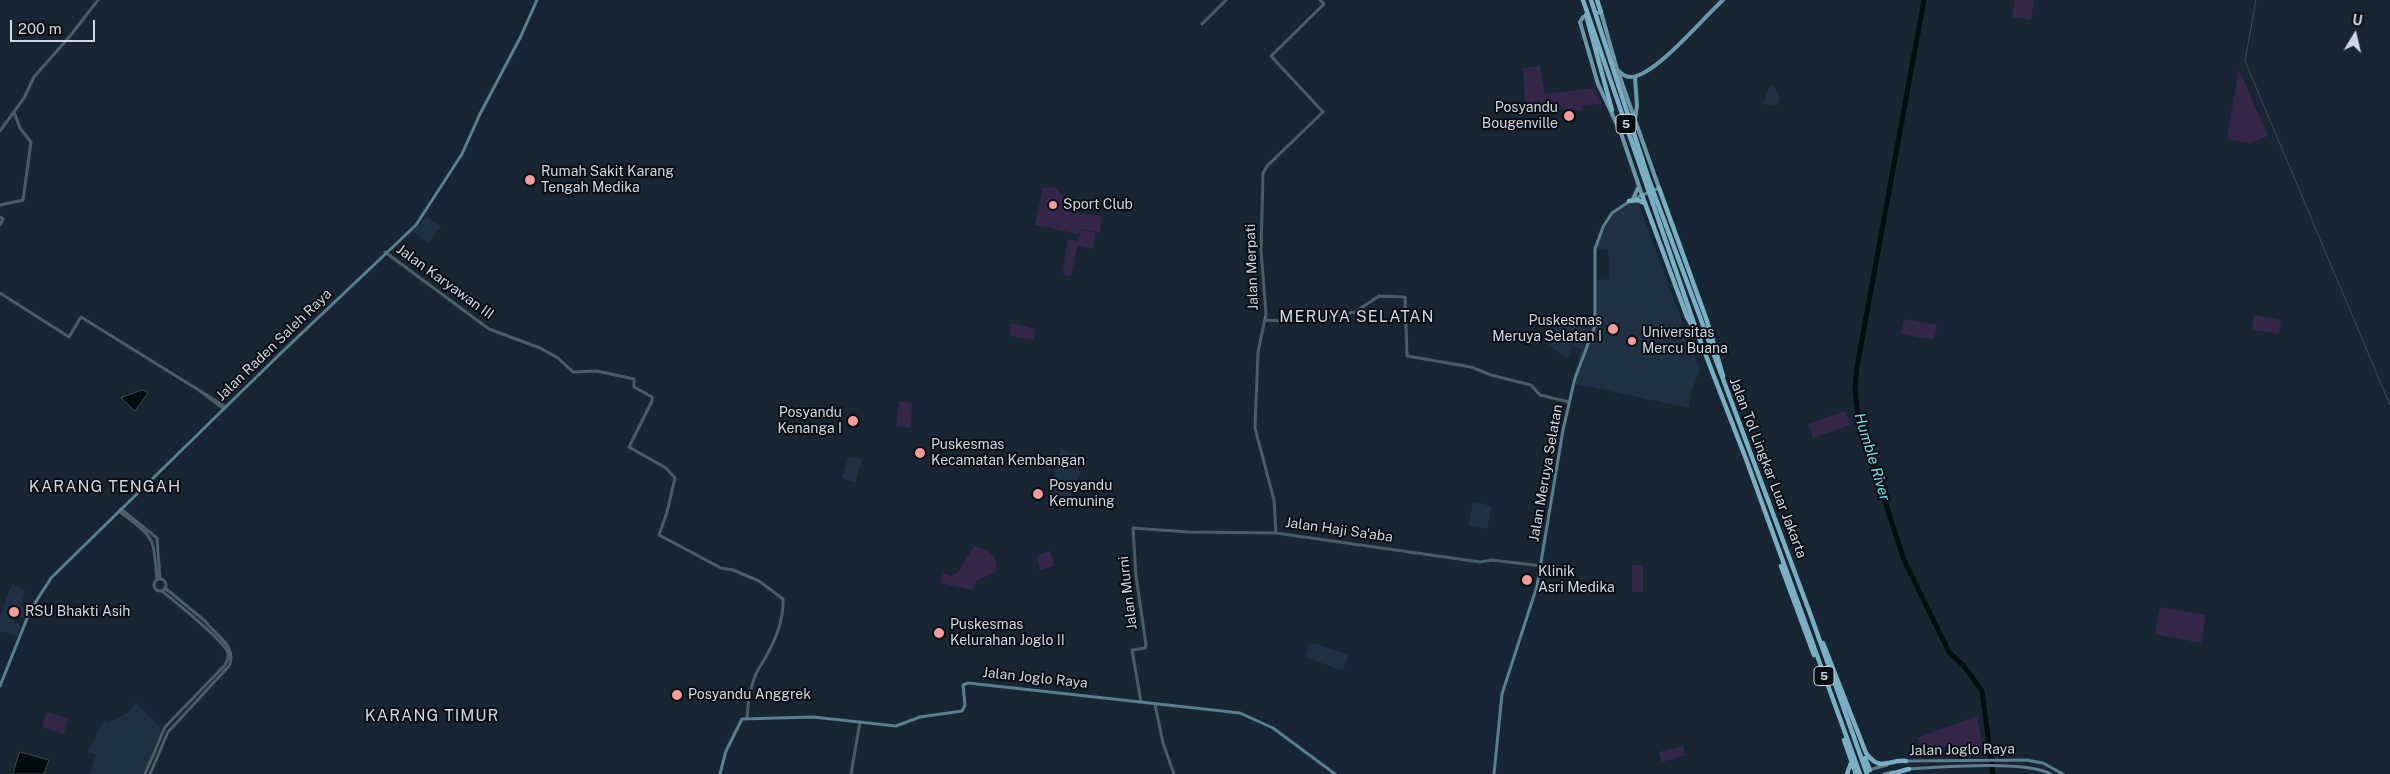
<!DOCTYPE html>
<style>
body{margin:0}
#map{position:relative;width:2390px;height:774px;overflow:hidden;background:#182533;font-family:"Public Sans",sans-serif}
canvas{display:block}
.north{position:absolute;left:2330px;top:10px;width:50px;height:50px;-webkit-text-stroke:4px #080e14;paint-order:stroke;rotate:9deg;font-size:14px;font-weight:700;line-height:20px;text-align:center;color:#cfd7e1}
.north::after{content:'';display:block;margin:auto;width:18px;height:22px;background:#cfd7e1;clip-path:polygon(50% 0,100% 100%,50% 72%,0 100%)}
.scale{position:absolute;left:10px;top:20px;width:85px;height:22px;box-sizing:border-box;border:2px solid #cfd7e1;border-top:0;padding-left:6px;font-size:15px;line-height:18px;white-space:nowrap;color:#cfd7e1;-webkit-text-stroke:4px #080e14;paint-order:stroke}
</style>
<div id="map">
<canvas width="2390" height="774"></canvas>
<div class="north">U</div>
<div class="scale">200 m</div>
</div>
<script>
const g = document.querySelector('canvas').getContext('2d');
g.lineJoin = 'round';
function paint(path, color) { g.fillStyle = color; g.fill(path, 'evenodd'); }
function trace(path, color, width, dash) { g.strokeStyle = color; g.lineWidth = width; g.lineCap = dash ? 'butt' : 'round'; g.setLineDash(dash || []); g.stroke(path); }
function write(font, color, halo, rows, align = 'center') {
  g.font = font + ' "Public Sans",sans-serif'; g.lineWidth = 4; g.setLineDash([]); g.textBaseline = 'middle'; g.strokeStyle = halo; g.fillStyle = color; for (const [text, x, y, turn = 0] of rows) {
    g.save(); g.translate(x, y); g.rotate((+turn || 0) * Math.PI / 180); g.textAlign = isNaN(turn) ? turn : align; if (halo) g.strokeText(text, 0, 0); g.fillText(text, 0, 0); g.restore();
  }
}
const built = new Path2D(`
 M1770 85 1775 87 1780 99 1776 106 1763 104Z
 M1634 191 1700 369 1690 396 1689 408 1572 383 1581 349 1573 346 1567 358 1545 342 1559 322 1597 325V280L1610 279 1608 250 1592 248 1613 215Z
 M426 217 441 226 428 243 413 232Z
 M1061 449 1082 455 1078 469 1081 471 1071 497 1050 494Z
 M849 456 862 460 855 483 842 478Z
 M1473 502 1492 506 1487 529 1468 526Z
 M12 584 25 590 21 606 28 609 24 618 16 616 14 622 20 626 17 636 0 631V616Z
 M1314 643 1348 655 1343 671 1305 657 1309 644 1312 645Z
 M136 703 162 729 143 774H90L96 755 88 752 101 726 105 721 108 723 127 713Z`);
const green = new Path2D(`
 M2015 0H2034L2031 20 2012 17Z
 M1540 66 1545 94 1595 88 1602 104 1584 105 1582 111C1563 106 1543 112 1525 106L1523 68Z
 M2239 69 2268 136 2250 143 2227 139Z
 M1055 187 1066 199 1067 211 1102 217 1100 233 1080 229 1079 234 1035 225 1043 188Z
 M1081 230 1096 233 1093 249 1077 246 1071 276 1063 275 1064 263 1071 264 1064 262 1068 239 1078 241Z
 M2254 315 2281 320 2279 334 2252 330Z
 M1904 319 1937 325 1934 340 1901 334Z
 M1011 323 1035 329 1033 340 1010 336Z
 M899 401 912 403 911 428 896 426Z
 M1845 411 1850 425 1813 438 1808 424Z
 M974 546C987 549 1000 556 996 572L977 580 973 590 941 583 943 573 951 576 958 572Z
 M1050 551 1055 566 1040 570 1036 556Z
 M1632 565H1643V592H1632Z
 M2160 607 2206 615 2201 643 2155 634Z
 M47 712 68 718 64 734 42 727Z
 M1977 716 1984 753 1957 747 1921 746 1917 738Z
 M1683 746 1685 755 1662 762 1659 752Z`);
const water = new Path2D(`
 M143 390 148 393 135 411 121 398Z
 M20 752 49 760 44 774H13Z`);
const stream = new Path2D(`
 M2256 0 2245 61 2390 405`);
const river = new Path2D(`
 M1924 0 1857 367 1855 388 1858 418 1904 560 1949 652 1964 666 1982 691 1993 774`);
const tertiary = new Path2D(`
 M1202 24 1226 0
 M0 131 24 98 34 77 70 36 98 0
 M0 205 23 200 31 142 20 128 14 112
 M0 217 3 219 0 225
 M385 252 489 329 540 348 558 358 573 372 597 371 634 379V387L652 397V401L629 447 666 468 675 478 667 512 659 535 721 568 733 570 759 581 783 599C784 622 773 646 761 665 751 679 748 702 747 718
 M0 293 69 337 81 317 226 407
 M1265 320 1303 322 1355 312 1379 296 1405 297 1407 356 1471 367 1491 375 1531 385 1540 395 1569 402
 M196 388 224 409
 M121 509 157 538 160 579
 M119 511C155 539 153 534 157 580
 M1276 533 1274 500 1255 428 1258 352 1266 314 1261 250 1263 173 1267 166 1323 112 1271 56 1324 4 1320 0
 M154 585a6 6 0 1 1 12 0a6 6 0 1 1-12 0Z
 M1141 702 1132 650 1145 648 1146 645 1136 576 1133 528 1188 532 1276 533 1480 562 1492 560 1541 566
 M1155 704 1163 743 1174 774
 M145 774 165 727 225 665C227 661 229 658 228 653 225 641 174 601 162 591
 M150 774 168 732 229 666C238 646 215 635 205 621L165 588
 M851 774 860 722`);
const secondary = new Path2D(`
 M0 686 30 611 51 578 282 352 416 225 462 154 479 116 521 36 537 0
 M1906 761 2026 760 2043 763 2063 774
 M1909 769C1942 767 2025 760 2051 774
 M1869 770 1887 765
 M720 774 726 751 742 719 813 717 896 726 920 717 962 711 965 705 963 685 968 683 1240 713 1273 728 1335 774
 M1494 774 1502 694 1537 586 1563 430 1575 378 1595 326V249L1603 227 1612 213 1633 199 1659 188
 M1884 774 1893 772`);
const primary = new Path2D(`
 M1598 13 1601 12 1617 69 1659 188
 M1583 17 1580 22 1598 84 1621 133 1642 195
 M1619 71C1622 75 1627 77 1632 77 1657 74 1703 18 1723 0
 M1635 77 1637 106 1635 119
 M1633 199 1639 186`);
const motorway = new Path2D(`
 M1583 0 1698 335 1746 459 1860 774
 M1591 0 1648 177 1811 616 1867 774
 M1597 0 1601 12
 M1586 15 1612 110
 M1659 188 1707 321 1723 376
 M1642 195 1687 317 1695 331
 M1629 201 1638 200 1644 203
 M1781 566 1814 655
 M1823 643 1866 753C1881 773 1887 759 1906 761
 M1844 740 1856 774
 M1865 758 1870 770
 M1847 774 1851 763
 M1891 774 1909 769`);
const markers = [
 [1569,116,6,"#f59b9b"],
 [530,180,6,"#f59b9b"],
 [1053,205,5,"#f59b9b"],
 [1613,329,6,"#f59b9b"],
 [1632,341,5,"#f59b9b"],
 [853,421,6,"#f59b9b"],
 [920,453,6,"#f59b9b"],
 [1038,494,6,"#f59b9b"],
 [1527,580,6,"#f59b9b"],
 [14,612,6,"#f59b9b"],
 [939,633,6,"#f59b9b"],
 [677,695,6,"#f59b9b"]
];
const shields = [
 [1626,124,20],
 [1824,676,20]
];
const shieldNames = [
 ["5",1626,124],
 ["5",1824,676]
];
const poiNames = [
 ["Posyandu",1558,108,"right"],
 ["Bougenville",1558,124,"right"],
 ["Rumah Sakit Karang",541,172],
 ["Tengah Medika",541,188],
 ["Sport Club",1063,205],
 ["Puskesmas",1602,321,"right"],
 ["Meruya Selatan I",1602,337,"right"],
 ["Universitas",1642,333],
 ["Mercu Buana",1642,349],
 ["Posyandu",842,413,"right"],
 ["Kenanga I",842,429,"right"],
 ["Puskesmas",931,445],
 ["Kecamatan Kembangan",931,461],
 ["Posyandu",1049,486],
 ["Kemuning",1049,502],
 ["Klinik",1538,572],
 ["Asri Medika",1538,588],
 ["RSU Bhakti Asih",25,612],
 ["Puskesmas",950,625],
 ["Kelurahan Joglo II",950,641],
 ["Posyandu Anggrek",688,695]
];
const streetNames = [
 ["Jalan Merpati",1252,267,-92],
 ["Jalan Karyawan III",445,282,36],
 ["Jalan Raden Saleh Raya",274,345,-44],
 ["Jalan Tol Lingkar Luar Jakarta",1768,468,69],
 ["Jalan Meruya Selatan",1546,473,-80],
 ["Jalan Haji Sa'aba",1339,530,8],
 ["Jalan Murni",1128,593,-97],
 ["Jalan Joglo Raya",1035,678,6],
 ["Jalan Joglo Raya",1962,750,-1]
];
const waterNames = [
 ["Humble River",1872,457,73]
];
const quarterNames = [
 ["MERUYA SELATAN",1357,317],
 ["KARANG TENGAH",105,487],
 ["KARANG TIMUR",432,716]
];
paint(built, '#203144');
paint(green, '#352749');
paint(water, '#000d0e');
trace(water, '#3e4a4d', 1);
trace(stream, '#3e4a4d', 1);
trace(river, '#000d0e', 5);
trace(tertiary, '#495e66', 3);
trace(secondary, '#5d7e8c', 3);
trace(primary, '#6c97a9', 4);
trace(motorway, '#79aec3', 4.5);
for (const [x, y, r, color] of markers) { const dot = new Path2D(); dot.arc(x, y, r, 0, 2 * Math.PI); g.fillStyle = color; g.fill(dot); trace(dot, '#080e14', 2); }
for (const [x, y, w] of shields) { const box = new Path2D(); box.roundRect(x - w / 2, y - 9.5, w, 19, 4); g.fillStyle = '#080e14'; g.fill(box); trace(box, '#cfd7e1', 1); }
write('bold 12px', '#cfd7e1', null, shieldNames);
write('14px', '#cfd7e1', '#080e14', poiNames, 'left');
write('14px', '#cfd7e1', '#080e14', streetNames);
write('italic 15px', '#7adde2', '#080e14', waterNames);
g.letterSpacing = '1px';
write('16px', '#cfd7e1', '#080e14', quarterNames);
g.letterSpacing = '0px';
</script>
